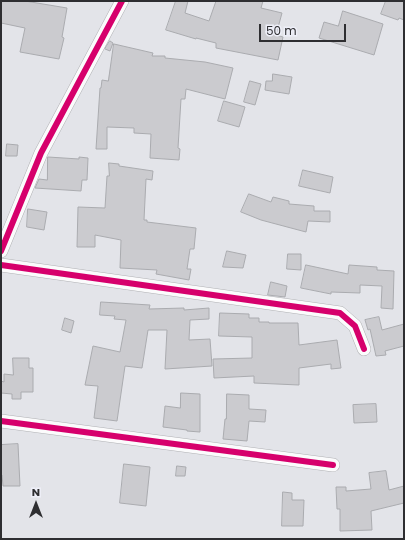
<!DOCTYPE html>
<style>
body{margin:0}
#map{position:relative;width:405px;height:540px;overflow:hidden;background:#e3e4e9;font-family:Poppins,sans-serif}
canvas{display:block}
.frame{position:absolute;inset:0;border:2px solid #2e2e31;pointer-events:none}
.north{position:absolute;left:16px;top:484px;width:40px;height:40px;-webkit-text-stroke:3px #eeeff8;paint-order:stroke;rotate:0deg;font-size:11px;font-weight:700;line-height:16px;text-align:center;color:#2e2e31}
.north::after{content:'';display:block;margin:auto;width:14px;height:18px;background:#2e2e31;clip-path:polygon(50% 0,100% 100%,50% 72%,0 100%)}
.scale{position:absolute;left:259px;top:24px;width:87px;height:18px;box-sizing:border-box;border:2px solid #2e2e31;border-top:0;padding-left:5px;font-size:12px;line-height:14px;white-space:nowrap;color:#2e2e31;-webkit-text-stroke:3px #eeeff8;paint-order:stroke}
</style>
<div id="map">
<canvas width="405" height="540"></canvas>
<div class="frame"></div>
<div class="north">N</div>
<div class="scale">50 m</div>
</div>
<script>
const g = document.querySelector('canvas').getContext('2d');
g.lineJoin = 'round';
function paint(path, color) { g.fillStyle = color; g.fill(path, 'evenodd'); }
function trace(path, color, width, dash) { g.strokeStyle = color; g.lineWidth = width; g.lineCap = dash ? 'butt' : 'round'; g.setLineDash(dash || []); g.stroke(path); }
const building = new Path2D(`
 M1 1H25L67 8 62 37 64 38 59 59 20 52 25 28 1 23Z
 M176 1H188L185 13 209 21 216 1H263L261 8 282 13 276 35 283 37 278 60 216 48V43L196 38V39L166 30Z
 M386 1H404V20L399 18 398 20 381 14Z
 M343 11 383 24 374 55 319 38 324 22 338 26Z
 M110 41 113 43 110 51 105 49Z
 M114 44 153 53 152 56H165V58L205 62 233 68 225 99 186 89 185 99H181L178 148 180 149 179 160 150 158 151 134 134 133V128L107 127V149H96L100 88H101L102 80 108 81Z
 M273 74 292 77 289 94 265 90 266 81H272Z
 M250 81 261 84 255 105 244 102Z
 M224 101 245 107 239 127 218 121Z
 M7 144 18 145 17 156H6Z
 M48 157 79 159V157L88 158 87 180H82L81 191 35 188 39 179 47 180Z
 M109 163 119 164V166L153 171 152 180 146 179 144 220H147V222L196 228 194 249H190L187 269H191L189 280 156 274 157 270 120 268 121 240 95 235V247H77L78 207 105 208 107 176H109Z
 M303 170 333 177 330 193 299 186Z
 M249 194 271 202 273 197 289 201V204L314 206V211H330V222L308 221 306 232 261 220 241 212Z
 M28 209 47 212 44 230 27 227Z
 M227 251 246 255 243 268 223 267Z
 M288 254H301V270L287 269Z
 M306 265 348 274 349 265 377 267V270L394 271 393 309 381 308 382 286 360 285V293L331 292V294L301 288Z
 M271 282 287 286 285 297 268 295Z
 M101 302 150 305 149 309 184 308V310L209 308V319L190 320 189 340 210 339 212 366 165 369 167 330H148L142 368 125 366 117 421 94 418 98 386 85 385 93 346 120 352 126 320 114 319 115 316 100 315Z
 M220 313 249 314V318H259V322H269V323H298L299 345 337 340 341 368 331 369V364L299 368V385L254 383V376L214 378 213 359 252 358V337L219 336Z
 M379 317 382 330 404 324V346L385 351 386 355 376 356 370 329 368 330 365 320Z
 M65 318 74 321 71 333 62 330Z
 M13 358H29V368H33V392H21V399H12V394L1 393V381L4 382V374L13 375Z
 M181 393 200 394V432L187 431V430L163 427 165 406 180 408Z
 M227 394 249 395V409L266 410 265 422 249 421 247 441 223 439 225 419H226Z
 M376 404 377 422 354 423 353 405Z
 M18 444 20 486H3L2 475H1V445Z
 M124 464 150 467 146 506 120 503Z
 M177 466 186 467 185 476H176Z
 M386 471 389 490 404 486V503L371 511 372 530 340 531V509H337L336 487H346V491L371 489 369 473Z
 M283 492 292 493V500H304L303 526H282Z`);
const minor = new Path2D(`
 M1 251 41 153 122 1
 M1 265 340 313 355 326 364 349
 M1 421 333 465`);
const cycleway = new Path2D(`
 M1 251 41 153 122 1
 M1 265 340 313 355 326 364 349
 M1 421 333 465`);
paint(building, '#cbcbcf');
trace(building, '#aaabaf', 1);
trace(minor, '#b0b1b4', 14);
trace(minor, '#fbfbfc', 13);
trace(cycleway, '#d6006c', 6);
</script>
